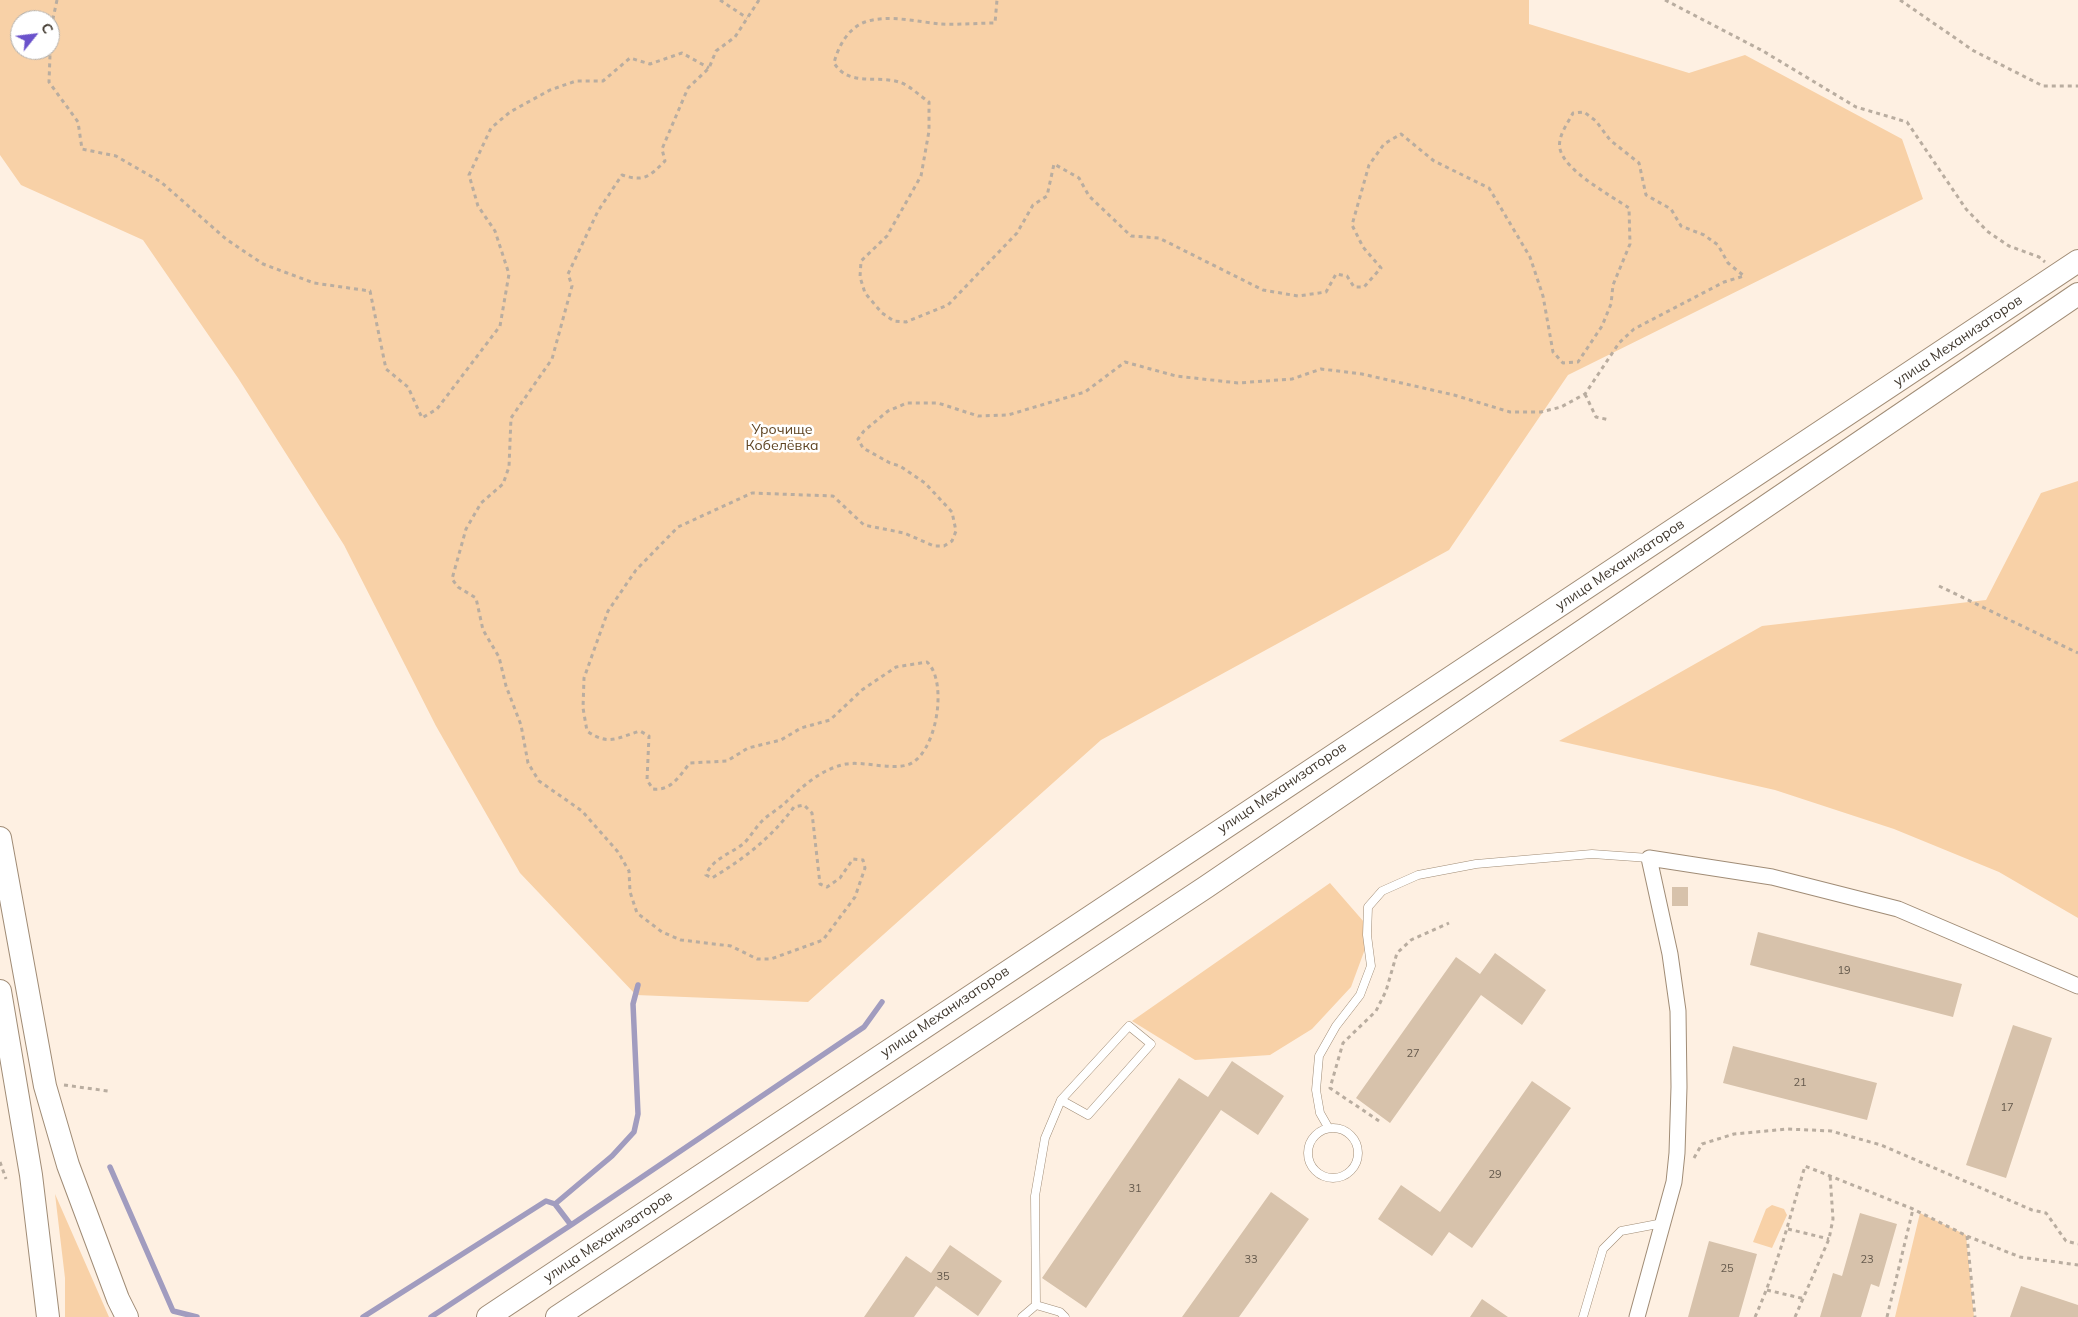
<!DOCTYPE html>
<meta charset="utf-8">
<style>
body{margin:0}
#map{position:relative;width:2078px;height:1317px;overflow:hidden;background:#fef0e2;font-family:Mulish,sans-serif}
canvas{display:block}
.north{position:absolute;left:10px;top:10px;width:50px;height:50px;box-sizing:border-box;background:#fff;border:1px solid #b2afab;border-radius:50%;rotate:61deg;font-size:14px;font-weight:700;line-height:20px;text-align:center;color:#3e362c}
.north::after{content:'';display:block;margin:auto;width:18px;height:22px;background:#6a52cb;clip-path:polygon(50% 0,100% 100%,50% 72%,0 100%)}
</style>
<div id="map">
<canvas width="2078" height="1317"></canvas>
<div class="north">С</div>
</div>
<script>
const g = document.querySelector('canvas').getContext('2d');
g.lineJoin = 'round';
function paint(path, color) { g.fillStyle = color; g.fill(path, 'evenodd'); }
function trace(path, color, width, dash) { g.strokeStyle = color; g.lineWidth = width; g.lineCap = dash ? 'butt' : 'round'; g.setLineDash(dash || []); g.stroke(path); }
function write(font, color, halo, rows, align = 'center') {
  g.font = font + ' Mulish,sans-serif'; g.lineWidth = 5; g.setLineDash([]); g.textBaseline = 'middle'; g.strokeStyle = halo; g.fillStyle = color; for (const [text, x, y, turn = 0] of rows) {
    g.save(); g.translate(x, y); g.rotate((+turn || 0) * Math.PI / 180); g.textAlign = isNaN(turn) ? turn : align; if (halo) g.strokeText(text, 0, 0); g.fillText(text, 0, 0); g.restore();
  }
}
const green = new Path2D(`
 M0 0H1529V24L1689 73 1745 55 1902 139 1923 199 1568 375 1449 550 1101 740 808 1002 636 995 520 873 436 726 344 545 238 378 143 240 21 185 0 155ZM20 20H50V50H20Z
 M2078 481V918L1999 872 1894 829 1775 790 1559 741 1762 626 1986 600 2041 493Z
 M1330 883 1364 922 1365 949 1351 987 1312 1029 1270 1055 1195 1060 1132 1021Z
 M55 1194 109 1317H65V1278Z
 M1772 1205 1784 1209 1787 1215 1772 1248 1753 1242 1766 1209Z
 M1920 1213 1966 1235 1974 1317H1895Z`);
const stream = new Path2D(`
 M110 1167 173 1311 197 1317
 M555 1204 612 1156 634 1132 638 1114 633 1004 638 985
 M363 1317 546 1201 555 1204 571 1225 864 1027 882 1002
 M431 1317 571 1225`);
const building = new Path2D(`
 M1672 887H1688V906H1672Z
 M1758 932 1962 984 1953 1017 1750 965Z
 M1495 953 1546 990 1522 1025 1481 995 1390 1123 1356 1098 1456 957 1480 974Z
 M2013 1025 2052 1038 2006 1178 1966 1165Z
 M1733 1046 1877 1083 1867 1120 1723 1083Z
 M1232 1061 1284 1096 1258 1135 1221 1110 1086 1308 1042 1278 1179 1078 1208 1097Z
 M1532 1081 1571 1108 1472 1248 1449 1232 1432 1256 1378 1219 1401 1185 1440 1212Z
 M1271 1192 1309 1219 1239 1317H1182Z
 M1860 1213 1897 1224 1879 1287 1871 1284 1861 1317H1820L1833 1273 1842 1276Z
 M1709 1241 1757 1254 1739 1317H1688Z
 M950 1245 1002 1281 978 1316 936 1286 914 1317H864L906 1256 931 1273Z
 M2021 1286 2078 1305V1317H2010Z
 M1482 1299 1508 1317H1470Z`);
const path = new Path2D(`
 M57 0 51 28 49 82 78 122 82 149 116 156 161 182 226 239 263 264 314 283 370 291 386 369 408 387 422 418 437 409 500 326 509 274 495 231 478 206 469 175 491 128 510 112 550 90 576 81H603L630 58 650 64 682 53 709 68
 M720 0 747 18
 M759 0 735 37 716 51 709 68 688 88 662 149 665 161C649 177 644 182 622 175L598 211 568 274 572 286 552 359 511 418 509 467 503 484 481 503 466 529 452 579 458 587 476 598 483 630 499 657 506 686 521 725 528 763 539 781 582 811 618 852 629 871 630 892 637 913 662 932 681 940 731 946 757 959H771L823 940 855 897 865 868 863 860 853 859 840 878 827 887 820 884 812 813 804 805 794 807C771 838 745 858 712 878L706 875C712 859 730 854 743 844 750 838 755 828 762 821 769 814 779 809 786 802 803 786 821 769 846 764 864 761 890 770 907 765 936 757 949 682 927 662L896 667 862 690 830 720 801 728 781 740 748 748 727 761 690 763C679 776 672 791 653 789L647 780 649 736 640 731C617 738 608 746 587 731L583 708 584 678 608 611 636 570 678 527 752 493 833 496 864 525 904 533 934 546H944L952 541 956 531 952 512 925 483 900 466 890 463 863 448 858 439 864 431 888 411 907 403H938L978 416 1008 415 1085 392 1125 362 1176 376 1238 383 1292 379 1321 369 1362 374 1454 395 1510 412H1541L1561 407 1585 394 1619 343 1634 329 1724 282 1744 276 1728 263 1718 245 1704 235 1681 226 1671 209 1646 195 1639 163 1610 140 1596 121 1584 112 1573 113C1568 123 1557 137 1560 149 1565 171 1610 195 1629 208L1630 244 1613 285 1611 304 1602 326 1578 362 1563 363 1553 352 1543 296 1530 257 1489 188 1434 161 1401 134 1384 144 1369 165 1352 225 1363 247 1381 268 1364 287H1354L1347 276 1336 274 1326 292 1298 296 1263 290 1159 238 1131 236 1089 196 1079 178 1054 164 1047 196 1033 205 1017 233 948 305 906 322 894 321 882 313 865 293 860 277 861 261 887 236 921 176 929 131V102C920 96 909 85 899 82 876 75 849 87 834 63 838 47 848 28 865 22 888 14 918 22 941 24 959 25 977 23 995 23L997 0
 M1665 0 1763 51 1856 107 1907 122 1966 209 1987 231 2009 246 2039 257 2045 262
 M1900 0 1974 51 2043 86H2078
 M1585 394 1596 417 1610 420
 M1939 586 2078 653
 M64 1085 108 1091
 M1379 1121 1330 1088 1343 1043 1376 1011 1386 991 1397 953 1411 940 1449 923
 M1694 1158 1702 1144 1734 1134 1788 1129 1831 1131 1881 1145 2032 1210 2046 1213 2066 1241 2078 1244
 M0 1162 6 1179
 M1788 1229 1829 1239
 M1967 1236 1975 1317
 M1767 1290 1805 1299
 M1755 1317C1777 1268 1790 1217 1805 1166L1913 1209 1967 1236 2020 1257 2078 1265
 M1795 1317 1829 1239 1833 1219 1830 1175
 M1887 1317 1913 1209`);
const service = new Path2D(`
 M1328 1127 1320 1113 1316 1090 1319 1056 1336 1026 1360 995 1371 966 1367 935 1368 907 1382 891 1418 875 1476 864 1592 854 1649 858
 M1308 1153a25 25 0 1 1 50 0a25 25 0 1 1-50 0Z
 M1036 1305 1035 1196 1045 1138 1061 1100 1088 1115 1151 1044 1129 1026 1061 1100
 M1022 1317 1036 1305 1060 1312 1065 1317
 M1583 1317 1603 1249 1621 1231 1663 1223`);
const minor = new Path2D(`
 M1637 1317 1674 1182 1677 1153 1679 1087 1678 1011 1670 954 1649 858 1772 877 1898 909 2078 986`);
const primary = new Path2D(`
 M0 838 45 1086 68 1165 118 1299 127 1317
 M0 991 31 1175 48 1317
 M488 1317 2078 261
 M557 1317 1206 887 2078 294`);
const numberNames = [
 ["19",1844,971],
 ["27",1413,1054],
 ["21",1800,1083],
 ["17",2007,1108],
 ["29",1495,1175],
 ["31",1135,1189],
 ["33",1251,1260],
 ["23",1867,1260],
 ["25",1727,1269],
 ["35",943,1277]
];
const streetNames = [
 ["улица Механизаторов",1958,341,-34],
 ["улица Механизаторов",1620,565,-34],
 ["улица Механизаторов",1282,788,-34],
 ["улица Механизаторов",945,1012,-34],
 ["улица Механизаторов",608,1237,-34]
];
const parkNames = [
 ["Урочище",782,430],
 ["Кобелёвка",782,446]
];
paint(green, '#f8d1a7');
trace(stream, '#a19cbf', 5.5);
paint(building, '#d7c2ab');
trace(service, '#a08c76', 9);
trace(minor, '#a08c76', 17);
trace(primary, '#a08c76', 24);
trace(path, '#b9ada0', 3, [4, 4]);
trace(service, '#fff', 8);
trace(minor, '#fff', 15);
trace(primary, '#fff', 22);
write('11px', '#64594c', null, numberNames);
write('14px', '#3e362c', '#fff', streetNames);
write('14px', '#5e4321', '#fff', parkNames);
</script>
